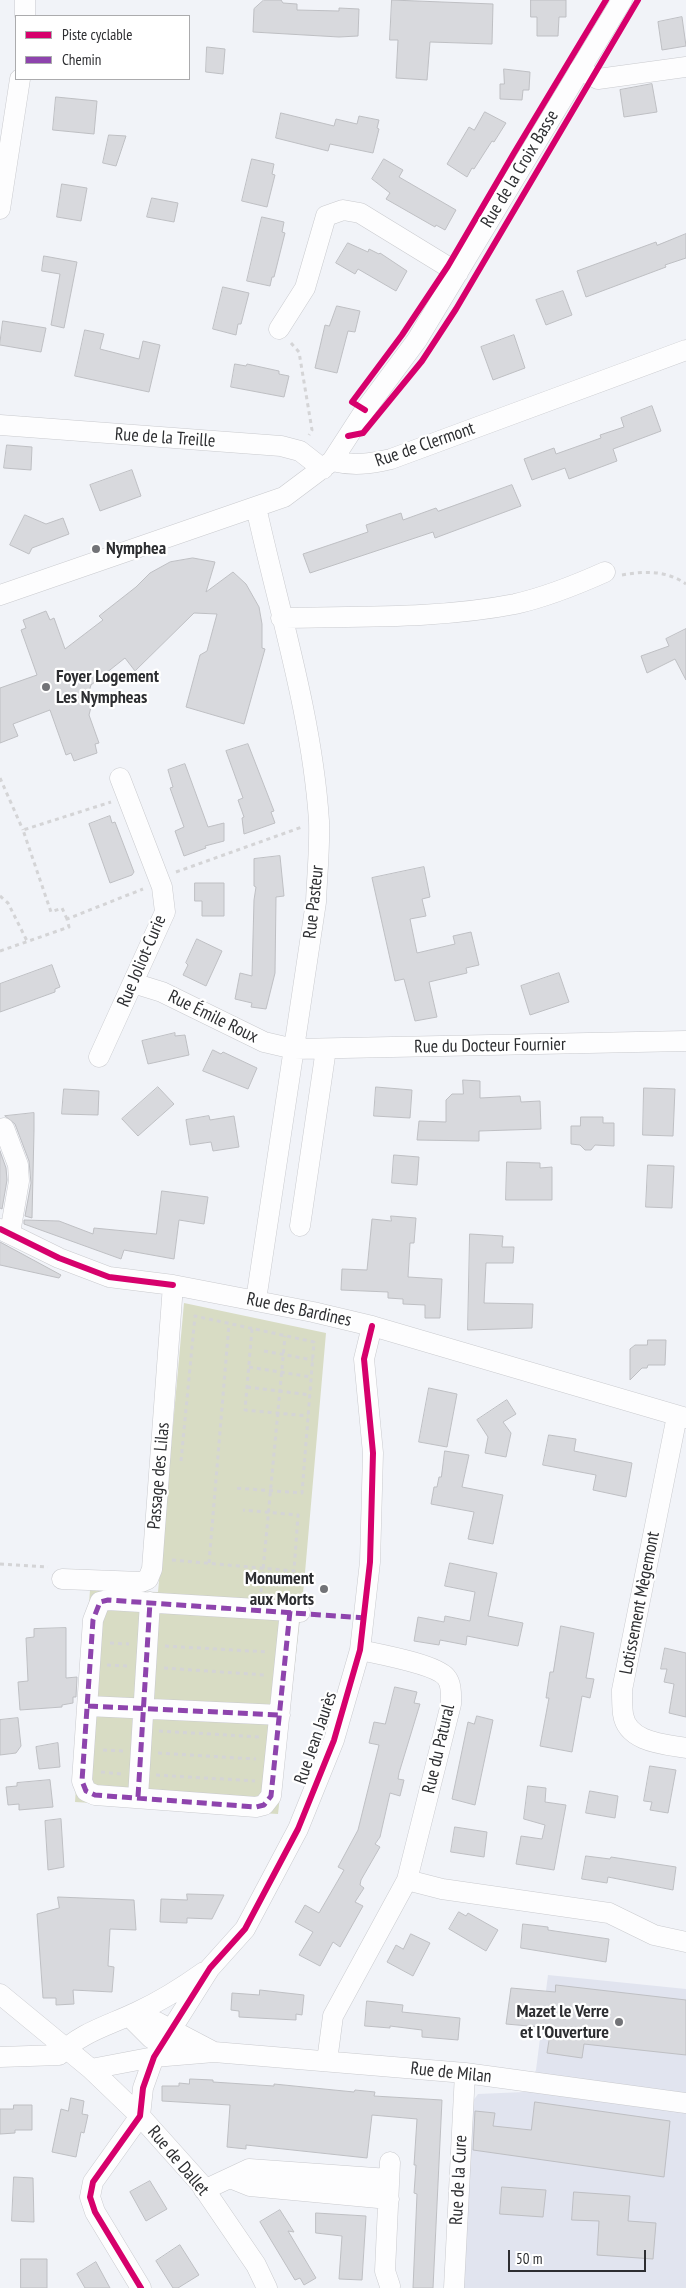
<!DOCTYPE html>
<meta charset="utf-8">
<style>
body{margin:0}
#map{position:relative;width:686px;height:2288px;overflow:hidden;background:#f1f3f8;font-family:"PT Sans Narrow",sans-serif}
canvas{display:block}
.legend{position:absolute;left:15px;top:15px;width:175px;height:65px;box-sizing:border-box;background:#fff;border:1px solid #ababad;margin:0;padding:6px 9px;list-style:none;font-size:15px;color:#2d2e31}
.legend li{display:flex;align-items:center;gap:10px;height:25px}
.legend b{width:25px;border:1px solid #ababad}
.scale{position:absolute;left:508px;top:2250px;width:138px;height:22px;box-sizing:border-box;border:2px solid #2d2e31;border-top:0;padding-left:6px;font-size:15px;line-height:18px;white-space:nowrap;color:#2d2e31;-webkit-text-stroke:4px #fff;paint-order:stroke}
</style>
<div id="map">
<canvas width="686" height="2288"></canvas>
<ul class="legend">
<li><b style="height:6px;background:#d6006c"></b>Piste cyclable</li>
<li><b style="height:6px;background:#8e44ad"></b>Chemin</li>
</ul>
<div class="scale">50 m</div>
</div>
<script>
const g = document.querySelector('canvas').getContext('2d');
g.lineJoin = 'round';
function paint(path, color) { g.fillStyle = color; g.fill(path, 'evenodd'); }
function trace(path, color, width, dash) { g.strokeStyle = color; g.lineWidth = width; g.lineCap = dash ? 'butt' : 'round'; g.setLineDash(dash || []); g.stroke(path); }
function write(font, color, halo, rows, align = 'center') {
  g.font = font + ' "PT Sans Narrow",sans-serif'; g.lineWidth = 4.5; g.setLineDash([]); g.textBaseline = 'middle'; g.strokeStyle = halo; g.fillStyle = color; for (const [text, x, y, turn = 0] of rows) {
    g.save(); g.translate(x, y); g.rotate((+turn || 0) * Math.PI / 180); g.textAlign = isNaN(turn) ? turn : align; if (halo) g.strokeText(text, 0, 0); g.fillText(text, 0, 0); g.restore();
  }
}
const built = new Path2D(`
 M548 1975 686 1989V2288H460L468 2108 478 2094 524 2092 536 2070Z`);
const green = new Path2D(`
 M184 1303 326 1333 304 1584 278 1814 75 1802 90 1590 158 1592Z`);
const building = new Path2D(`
 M264 0H281L283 3 297 4V10L339 11V8L359 9 358 36 339 37 253 32 254 9Z
 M392 0 493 4 492 44 430 42 427 80 396 78 398 40H390Z
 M531 0H566V17H559L558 36H537V17H531Z
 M682 17 686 46 662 50 658 22Z
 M207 47 225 49 223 74 206 72Z
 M504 69 530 72 529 90H523L522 100 500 99V84H504Z
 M652 84 657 112 624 117 620 90Z
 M56 97 97 101 94 134 53 130Z
 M485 112 506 123 494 142 492 141 474 169 472 168 467 177 447 164 469 127 474 130Z
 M281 113 334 126 336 119 357 124 359 116 379 120 377 128 379 129 373 153 330 144 328 151 276 138Z
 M109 135 126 136 116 166 103 163Z
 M252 159 274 164 272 174 275 175 267 207 242 201Z
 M384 159 403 170 399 177 456 210 445 230 436 225 435 227 386 199 390 193 372 179Z
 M62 184 87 188 81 221 57 217Z
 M152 198 178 203 174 222 147 217Z
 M262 217 284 222 282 232 285 233 274 277H272L270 286 247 281Z
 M686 234V258L665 265 666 267 586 297 577 271 656 242 657 245Z
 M348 243 368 252 369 249 379 254 380 253 407 271 396 291 358 269 355 274 336 263Z
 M44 256 77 262 64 328 51 325 60 274 42 271Z
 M223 287 249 293 241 324H238L236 335 213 329Z
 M563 291 572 315 546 325 536 300Z
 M337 306 360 311 355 332 348 331 337 373 315 368 325 325 329 326Z
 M3 321 46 328 41 352 0 345Z
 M85 330 104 334 100 349 139 359 143 341 160 345 149 392 75 376Z
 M514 335 525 368 493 380 481 347Z
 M235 364 246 366 247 364 279 371V374L289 376 284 397 231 387Z
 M652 406 661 431 613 449 617 461 569 479 565 468 532 480 524 459 554 448 556 454 601 438 600 435 624 427 621 418Z
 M7 445 32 447 31 470 4 468Z
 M132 470 141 496 100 511 90 485Z
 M512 485 521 506 435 538 433 532 310 573 303 554 368 532 366 525 401 513 403 520 436 508 438 511Z
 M25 515 46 524 63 518 69 534 32 548 29 554 10 545Z
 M193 558 215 562 206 592 233 572 246 584 259 607 262 624V648L265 649 244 724 186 707 200 655 207 651 217 614 194 613 135 671 125 658 91 685 87 698 91 707 89 715 99 743 95 744 97 753 74 761 71 753 66 755 50 710 13 724 18 736 0 743V688L37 675 21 630 26 628 23 620 46 611 50 620 54 618 65 649 103 620 99 616 136 587 150 573 170 562Z
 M686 629V680L675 659 647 673 641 656 669 646 666 639Z
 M248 744 274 811 271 812 275 823 244 834 242 818 244 817 238 800 243 798 226 751Z
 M185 764 208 827 224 823V841L205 846 206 848 184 856 175 831 184 827 170 788 173 787 168 770Z
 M110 816 112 823 115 822 134 872 132 875 110 883 89 824Z
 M280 856 284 896 276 897 275 973 266 1009 251 1007 252 1003 235 999 240 973 252 976 254 900 256 887 254 886V859Z
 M424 867 430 897 422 899 426 916 410 919 417 953 455 944 453 936 471 932 479 965 466 968 467 973 429 982 437 1017 415 1021 404 979 395 981 372 878Z
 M195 883H224V916H202V901H195Z
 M197 939 222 951 206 986 183 975 188 965 186 963Z
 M52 965 60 987 55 989V992L0 1012V984Z
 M559 973 569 1002 530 1015 521 986Z
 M175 1033V1036L185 1035 189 1055 148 1064 142 1041Z
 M213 1050 221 1054 223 1052 257 1068 248 1089 203 1071Z
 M463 1080 480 1081V1098L520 1096 521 1102 540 1101 541 1129 479 1131V1141L417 1140 419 1121 446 1122V1100L452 1094H463Z
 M158 1087 174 1104 138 1136 122 1119Z
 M376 1087 412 1090 410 1118 374 1116Z
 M644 1088 675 1089 673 1136 643 1135Z
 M64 1089 99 1091 98 1115 62 1114Z
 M34 1113V1130L32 1218 25 1216 31 1183 29 1161 15 1124 5 1116Z
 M209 1116 210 1120 234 1116 239 1147 213 1151 211 1142 190 1145 186 1120Z
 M581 1117H603V1123H614V1146L595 1145 591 1150H585L580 1145 571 1144V1126H580Z
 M0 1151 6 1168 7 1180 2 1209 0 1208Z
 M394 1155 419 1157 417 1185 392 1183Z
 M507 1162 540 1163V1168L552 1167V1200H506Z
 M648 1165 674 1166 672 1208 646 1207Z
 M162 1191 208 1197 204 1224 179 1220 174 1259 124 1250 121 1259 24 1224V1220L59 1221 93 1234 94 1228 156 1234Z
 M391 1216 416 1218 414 1243H410L408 1277 442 1279 440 1318H425V1305L403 1304V1299L388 1298V1292L341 1290 342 1269 367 1270 372 1219 391 1221Z
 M470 1234 503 1236 502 1247H514L513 1263H486L484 1303 533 1304 532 1328 468 1330Z
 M0 1242 61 1275 59 1278 0 1265Z
 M648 1340H666L665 1365H648L647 1368H642L630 1380V1349L635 1345H647Z
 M429 1388 457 1394 447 1447 419 1442Z
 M507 1400 516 1414 503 1422 511 1433 506 1457 485 1453 488 1437 477 1420Z
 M549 1435 576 1439 574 1451 632 1463 626 1497 593 1490 596 1475 543 1465Z
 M445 1451 469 1455 462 1487 503 1495 493 1544 468 1539 474 1512 431 1504 434 1487H437L439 1477H441Z
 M450 1563 497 1573 488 1616 523 1623 518 1646 467 1636 466 1645 440 1640 439 1645 414 1641 418 1617 444 1622 445 1616 470 1621 475 1592 445 1586Z
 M561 1626 594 1633 586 1678 594 1679 590 1698 582 1696 572 1752 540 1746 549 1698H546L550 1672H553Z
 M66 1628V1678L77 1677 76 1697H73V1703L62 1705V1707L20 1710 18 1682 28 1681 26 1638 34 1637V1629Z
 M665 1648 686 1653V1717L669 1713 674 1684 664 1682 667 1669H661Z
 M395 1687 417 1692 414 1703 420 1704 399 1773 398 1779 404 1780 400 1796 390 1793 380 1837 375 1844 380 1847 361 1880 360 1885 364 1888 355 1902 363 1906 340 1947 333 1942 320 1966 299 1955 313 1932 295 1922 305 1905 319 1913 344 1870 338 1867 358 1830 379 1745 369 1743 374 1722 385 1724Z
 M477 1716 493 1720 475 1805 452 1799 468 1722 474 1724Z
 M18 1718 21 1746 16 1753 0 1755V1720Z
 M58 1743 60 1767 39 1769 36 1747Z
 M650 1766 676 1770 668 1813 650 1810 652 1802 644 1801Z
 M50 1780 53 1807 19 1810V1804L8 1805 6 1787 17 1786V1783Z
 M528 1786 546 1788 545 1802 566 1805 554 1870 516 1864 521 1836 542 1839 545 1825 524 1819Z
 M590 1791 618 1796 615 1818 586 1813Z
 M61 1819 64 1867 48 1870 45 1821Z
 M455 1827 487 1832 484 1857 451 1852Z
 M586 1856 610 1859 611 1857 676 1867 673 1890 608 1877 607 1883 582 1879Z
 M187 1894 224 1895 212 1919 187 1918V1923L160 1922 161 1899 187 1900Z
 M58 1897 134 1900 136 1930 110 1929 108 1966 114 1967 112 1992 73 1990 74 2004 56 2005V1998H43L37 1914 59 1908Z
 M459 1912 466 1916 468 1913 498 1930 486 1951 449 1929Z
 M523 1924 548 1927V1930L609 1939 606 1962 521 1948Z
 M411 1934 430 1943 413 1976 387 1962 396 1945 403 1949Z
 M556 1985 686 2000V2055L584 2044 582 2058 547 2053 551 2028 506 2024 511 1988 555 1992Z
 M260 1990 304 1995 302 2015 296 2014V2020L257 2018 239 2017V2011L231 2010 232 1993 259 1995Z
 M367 2001 403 2005 402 2012 460 2018 458 2040 422 2037V2030L390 2026V2028L365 2026Z
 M190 2079 213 2080V2082L274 2086V2084L354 2092 355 2090 375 2092 374 2096 442 2100 433 2288H413L417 2194 414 2193 416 2165H414L417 2119 372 2115 367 2158 246 2145V2149L227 2147 230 2105 162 2101V2086H179V2083L189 2084Z
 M71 2098 84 2101 82 2114 88 2115 84 2133 81 2132 76 2157 52 2152 61 2109 68 2111Z
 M535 2102 670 2121 664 2177 473 2150 475 2111 495 2113 493 2126 531 2130Z
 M14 2105H32V2130H15V2133L0 2134V2109H13Z
 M14 2177 33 2178 34 2222 12 2221Z
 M150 2181 167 2209 146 2221 130 2192Z
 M502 2187 546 2190 543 2217 500 2214Z
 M574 2192 630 2196 628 2221 656 2223 653 2259 597 2255 599 2221 572 2220Z
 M280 2210 294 2232 288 2231 316 2278 304 2285 300 2278 295 2280 260 2222Z
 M316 2213 366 2216 362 2280 339 2279 342 2236 316 2233Z
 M180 2245 199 2275 178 2288H173L156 2261Z
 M21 2259H47V2288H21Z
 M96 2262 110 2288H85L77 2274Z`);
const path = new Path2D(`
 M291 343 299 352 312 430 309 435
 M622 575C644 571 666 570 686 584
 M0 778 23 830
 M176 872 302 827
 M0 896 8 903 27 941
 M67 919 62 908 51 912 23 830 111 802
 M0 951 69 927 67 919 143 889
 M252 1329 245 1410 308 1416
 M264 1351 313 1360
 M249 1367 311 1377
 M247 1387 310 1395
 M181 1461 195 1316 314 1342 302 1493 235 1488
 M172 1560 294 1571 298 1515 243 1510
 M209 1563 229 1324
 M0 1564 48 1567
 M261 1592 285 1336
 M110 1643 129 1644
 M165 1646 268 1652
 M107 1665 128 1666
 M164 1668 265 1675
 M159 1731 260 1737
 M103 1750 124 1751
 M158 1753 256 1759
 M101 1772 122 1774
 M156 1775 255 1781`);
const minor = new Path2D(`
 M25 16V0
 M579 70 598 79 686 67
 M0 209 20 79
 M279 329 305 288 326 216 343 210 360 213 458 273
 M0 425 281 446 300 451 323 469
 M332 461C353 466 370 464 391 459L686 350
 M0 595 284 497 332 461 365 410 417 340 622 0
 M281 618C358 616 439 619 515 604 546 597 576 585 605 572
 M133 983 162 992 264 1042 294 1049 686 1041
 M99 1057 165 912 162 887 120 778
 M4 1128 18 1165 19 1181 10 1233
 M300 1226 326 1049
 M0 1229 59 1258 109 1277 173 1285 313 1312 372 1326 686 1418
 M256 1300 316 902C317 875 320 848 319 821 312 715 279 611 256 507
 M677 1416 622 1690C622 1698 622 1706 623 1714 627 1742 663 1744 686 1748
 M62 1579 141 1582 148 1579 152 1569 173 1285
 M290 1611 271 1796 264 1805 256 1807 95 1795 86 1791 82 1781 93 1620 100 1602 108 1600 290 1611 300 1612
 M88 1706 280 1715
 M138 1797 150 1602
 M407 1880 442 1889 609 1913 654 1935 686 1942
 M0 1994 91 2069 140 2116 200 2183 256 2265 267 2288
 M138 2012 214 2052
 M129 2016 151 2038 173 2052
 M0 2057 59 2055C79 2033 110 2025 137 2012 161 2001 183 1987 204 1972
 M327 2061 333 2016 407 1880 451 1704C451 1695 452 1684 446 1677 435 1664 378 1654 360 1650
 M91 2069 154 2057 214 2052 465 2073 686 2103
 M390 2162 385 2271 390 2286
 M230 2178 250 2186 389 2199
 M204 2190 249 2169 389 2179
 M141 2288 95 2212 90 2197 93 2182 140 2116 143 2088 154 2057 210 1968 245 1929 298 1829 334 1740 360 1650 370 1562 373 1453 364 1359 372 1326
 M454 2288 465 2073`);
const quiet = new Path2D(`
 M290 1611 271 1796 264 1805 256 1807 95 1795 86 1791 82 1781 93 1620 100 1602 108 1600 365 1618
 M88 1706 280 1715
 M138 1797 150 1602`);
const cycleway = new Path2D(`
 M365 410 352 402 402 335 448 266 514 153 606 0
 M348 436 363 433 422 361 456 309 638 0
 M0 1229 59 1258 109 1277 173 1285
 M141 2288 95 2212 90 2197 93 2182 140 2116 143 2088 154 2057 210 1968 245 1929 298 1829 334 1740 360 1650 370 1562 373 1453 364 1359 372 1326`);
const markers = [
 [96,549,5,"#727377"],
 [46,687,5,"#727377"],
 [324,1589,5,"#727377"],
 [619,2022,5,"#727377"]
];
const streetNames = [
 ["Rue de la Croix Basse",520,169,-59],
 ["Rue de la Treille",165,438,4],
 ["Rue de Clermont",425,445,-19],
 ["Rue Pasteur",314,902,-84],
 ["Rue Joliot-Curie",142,961,-67],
 ["Rue Émile Roux",213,1017,26],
 ["Rue du Docteur Fournier",490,1046,-1],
 ["Rue des Bardines",299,1310,12],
 ["Passage des Lilas",159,1476,-85],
 ["Lotissement Mègemont",640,1603,-79],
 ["Rue Jean Jaurès",316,1738,-71],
 ["Rue du Patural",439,1749,-77],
 ["Rue de Milan",451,2073,6],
 ["Rue de Dallet",178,2161,50],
 ["Rue de la Cure",459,2180,-87]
];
const poiNames = [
 ["Nymphea",106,549],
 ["Foyer Logement",56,677],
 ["Les Nympheas",56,698],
 ["Monument",314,1579,"right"],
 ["aux Morts",314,1600,"right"],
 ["Mazet le Verre",609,2012,"right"],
 ["et l'Ouverture",609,2033,"right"]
];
paint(built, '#e1e4ef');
paint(green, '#d8dcc4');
paint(building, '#d8d9dd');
trace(building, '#bebfc3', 1);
trace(minor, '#c9cace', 21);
trace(path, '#d4d4d6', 3, [4, 4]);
trace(minor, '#fdfdfe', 20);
trace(quiet, '#8e44ad', 5, [10, 5]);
trace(cycleway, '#d6006c', 6);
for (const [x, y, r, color] of markers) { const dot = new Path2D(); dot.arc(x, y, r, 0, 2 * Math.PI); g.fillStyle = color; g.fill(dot); trace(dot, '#fff', 2); }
write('18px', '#2d2e31', '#fff', streetNames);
write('bold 18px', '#2d2e31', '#fff', poiNames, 'left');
</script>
